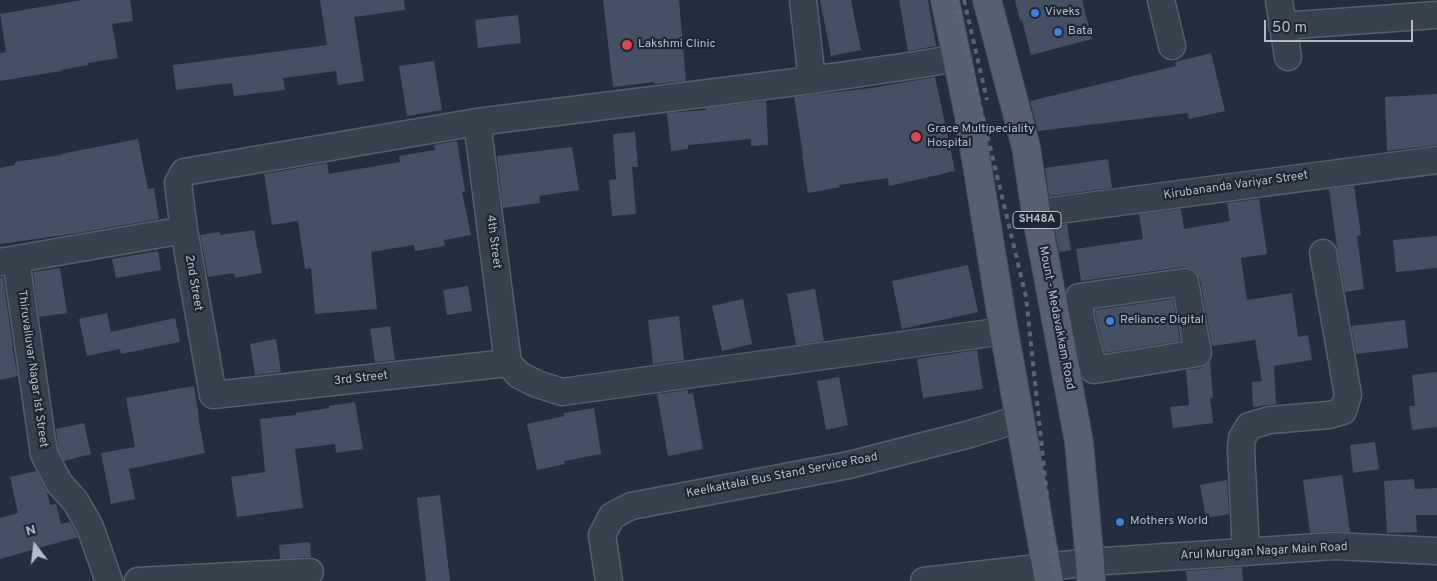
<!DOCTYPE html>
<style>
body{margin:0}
#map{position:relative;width:1437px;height:581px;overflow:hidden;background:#242f3e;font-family:Overpass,sans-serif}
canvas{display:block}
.north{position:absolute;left:10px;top:521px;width:50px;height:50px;-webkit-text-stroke:4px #1d2633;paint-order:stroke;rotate:345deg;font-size:14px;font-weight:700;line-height:20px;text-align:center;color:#b4bcc9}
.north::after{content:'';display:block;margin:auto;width:18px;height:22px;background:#b4bcc9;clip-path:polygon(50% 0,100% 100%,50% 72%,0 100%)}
.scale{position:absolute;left:1264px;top:20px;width:149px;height:22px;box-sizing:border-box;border:2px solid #b4bcc9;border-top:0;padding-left:6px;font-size:15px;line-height:18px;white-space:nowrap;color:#b4bcc9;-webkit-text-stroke:4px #1d2633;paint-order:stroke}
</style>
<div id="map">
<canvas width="1437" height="581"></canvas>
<div class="north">N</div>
<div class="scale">50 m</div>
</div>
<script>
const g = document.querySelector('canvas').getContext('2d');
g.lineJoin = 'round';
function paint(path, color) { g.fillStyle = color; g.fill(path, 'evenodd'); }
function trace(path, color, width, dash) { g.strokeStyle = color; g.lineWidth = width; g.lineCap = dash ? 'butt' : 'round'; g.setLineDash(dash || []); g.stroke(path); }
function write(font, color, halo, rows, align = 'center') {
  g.font = font + ' Overpass,sans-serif'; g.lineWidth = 4.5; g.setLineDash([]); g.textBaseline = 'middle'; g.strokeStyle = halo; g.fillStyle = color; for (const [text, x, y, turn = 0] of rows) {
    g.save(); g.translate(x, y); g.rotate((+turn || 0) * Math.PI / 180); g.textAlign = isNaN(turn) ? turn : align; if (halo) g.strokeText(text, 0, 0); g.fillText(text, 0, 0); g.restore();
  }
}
const building = new Path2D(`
 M82 0H130L133 21 112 24 118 58 88 63V65L61 70V71L0 81V53L6 52 0 14Z
 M320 0H404L405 10 354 17 364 81 338 85 336 71 283 78 285 90 234 96 232 83 176 90 173 65 327 45Z
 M603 0H679L686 81 654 84V82L613 87Z
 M820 0H851L861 50 831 56Z
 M899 0H928L936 46 908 51Z
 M1015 0H1082L1092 39 1031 55 1022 20 1020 21Z
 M518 15 521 43 478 48 475 20Z
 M1211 53 1225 111 1189 119 1188 113 1038 131 1030 101 1176 66 1175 62Z
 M434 61 442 110 407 116 399 66Z
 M935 77 955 171 889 186 888 178 839 185 840 187 808 193 802 155H803L794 97 872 88Z
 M1437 94V145L1387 151 1385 97Z
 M766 101 768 145 751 146V139L688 145V149L671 151 667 113 706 110 705 108Z
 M635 132 638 167H632L636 214 612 216 609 180 616 179 613 134Z
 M138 139 148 189 154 188 159 219 78 233 0 244V168L15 165V162L61 155V154Z
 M457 141 465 191 462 192 471 235 444 240 445 246 415 251 414 245 371 252 377 309 315 314 311 268 305 269 298 221 272 225 264 174 327 163 329 174 400 162 399 156 435 150 434 145Z
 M572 147 579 190 539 196 540 203 503 208 497 156Z
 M1108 159 1112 188 1049 196 1045 168Z
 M1354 186 1361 235 1357 236 1364 289 1345 292 1337 248 1329 189Z
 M1259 199 1267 254 1241 258 1247 300 1292 293 1298 337 1308 335 1312 360 1274 366 1276 404 1253 407 1252 382 1262 381 1255 340 1212 346 1200 279 1196 272 1190 268 1183 267 1081 281 1076 249 1143 239 1139 214 1181 209 1184 229 1230 221 1227 203Z
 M1067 224 1071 250 1059 252 1054 226Z
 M254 230 262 273 235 278 234 273 208 277 200 235 220 232V235Z
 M1437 236V268L1396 272 1393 240Z
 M158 251 161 270 116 278 112 259Z
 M968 265 978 312 902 329 892 281Z
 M60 268 67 313 39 317 33 272Z
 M3 277 13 347H12L18 376 0 380V278Z
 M468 286 472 311 447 315 443 290Z
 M815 289 824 341 796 345 787 294Z
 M743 299 752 344 722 351 712 306Z
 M1173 299 1180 341 1105 353 1096 317 1095 310Z
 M107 313 111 332 175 318 180 342 121 354 120 349 87 356 79 319Z
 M679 316 684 360 653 364 648 320Z
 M1405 320 1408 348 1356 354 1351 326Z
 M390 326 395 360 375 362 370 329Z
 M276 339 281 372 255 375 250 344Z
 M977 350 983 389 923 398 917 359Z
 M1210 361 1213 398H1210L1213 423 1173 428 1170 407 1189 405 1186 370 1201 368 1207 365Z
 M1437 372V427L1412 430 1409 406H1415L1412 375Z
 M839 377 848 425 826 430 817 381Z
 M194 386 199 417H198L205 453 129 469 135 499 111 504 101 453 135 447 126 398Z
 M688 390V394L693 393 703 449 668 456 657 394Z
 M355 402 363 449 336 453 335 444 295 449 303 508 237 517 231 477 265 472 260 419 296 415V413L329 408V406Z
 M594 408 601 454 564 461 565 464 537 470 527 424 564 416V413Z
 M84 423 91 454 64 461 58 449 56 429Z
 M1375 442 1379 469 1353 473 1350 445Z
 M36 471 47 492 50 505 56 504 61 524 70 522 78 537 0 559V518L18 513 10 477Z
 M1342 475 1350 532 1333 531 1310 533 1303 480Z
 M1414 479 1415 489 1437 488V515H1416L1417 532 1387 533 1384 481Z
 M1227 480 1229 514 1206 518 1200 485Z
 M440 495 450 581H426L417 498Z
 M310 542 311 557 280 559 279 545Z
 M1242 567 1243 581H1187L1186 571Z`);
const minor = new Path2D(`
 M803 0 812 80
 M1161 0 1172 46
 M1279 0 1288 57
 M1282 26 1437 15
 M477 122 508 363
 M1036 213 1437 160
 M16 260 44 454 59 483 76 502 90 527 109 581
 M0 262 184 230
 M1185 282 1198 353 1094 370 1081 320 1079 297Z
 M508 363 213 395 184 230 178 183 184 172 477 122 812 80 909 66 958 58
 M508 363 519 375 537 384 562 392 1004 331
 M1246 552 1241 449 1242 438 1249 426 1270 420 1329 415 1343 411 1348 395 1323 253
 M138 581 310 572
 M609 581 602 535 612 516 631 506 849 465 970 434 1019 419
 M924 581 1090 562 1334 546 1437 551`);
const major = new Path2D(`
 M945 0 969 116 1004 331 1049 581
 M987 0 1026 147 1036 213 1079 442 1090 562 1091 581`);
const rail = new Path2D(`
 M955 0 1026 297 1056 581
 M964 0 987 100`);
const markers = [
 [1035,13,5,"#3f7fe0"],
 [1058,32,5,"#3f7fe0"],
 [627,45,6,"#e0444e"],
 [916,137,6,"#e0444e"],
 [1110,321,5,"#3f7fe0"],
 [1120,522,5,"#3f7fe0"]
];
const shields = [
 [1037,220,48]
];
const shieldNames = [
 ["SH48A",1037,220]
];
const poiNames = [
 ["Viveks",1045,13],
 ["Bata",1068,32],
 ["Lakshmi Clinic",638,45],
 ["Grace Multipeciality",927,130],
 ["Hospital",927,144],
 ["Reliance Digital",1120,321],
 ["Mothers World",1130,522]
];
const streetNames = [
 ["Kirubananda Variyar Street",1236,186,-8],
 ["4th Street",493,242,83],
 ["2nd Street",193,283,80],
 ["Mount - Medavakkam Road",1056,318,79],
 ["Thiruvalluvar Nagar 1st Street",32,369,82],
 ["3rd Street",361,379,-6],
 ["Keelkattalai Bus Stand Service Road",782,476,-11],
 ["Arul Murugan Nagar Main Road",1264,552,-3]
];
paint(building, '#455162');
trace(minor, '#565f6c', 29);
trace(major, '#414a57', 30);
trace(minor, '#38414e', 26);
trace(major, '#56606e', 28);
trace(rail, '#5a6575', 4, [5, 5]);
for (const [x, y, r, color] of markers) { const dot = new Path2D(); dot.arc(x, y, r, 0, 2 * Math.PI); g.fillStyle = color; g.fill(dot); trace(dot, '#1d2633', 2); }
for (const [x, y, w] of shields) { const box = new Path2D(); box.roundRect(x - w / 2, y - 8.5, w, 17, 4); g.fillStyle = '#1d2633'; g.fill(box); trace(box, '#b4bcc9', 1); }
write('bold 11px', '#b4bcc9', null, shieldNames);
write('12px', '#b4bcc9', '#1d2633', poiNames, 'left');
write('12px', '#b4bcc9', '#1d2633', streetNames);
</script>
